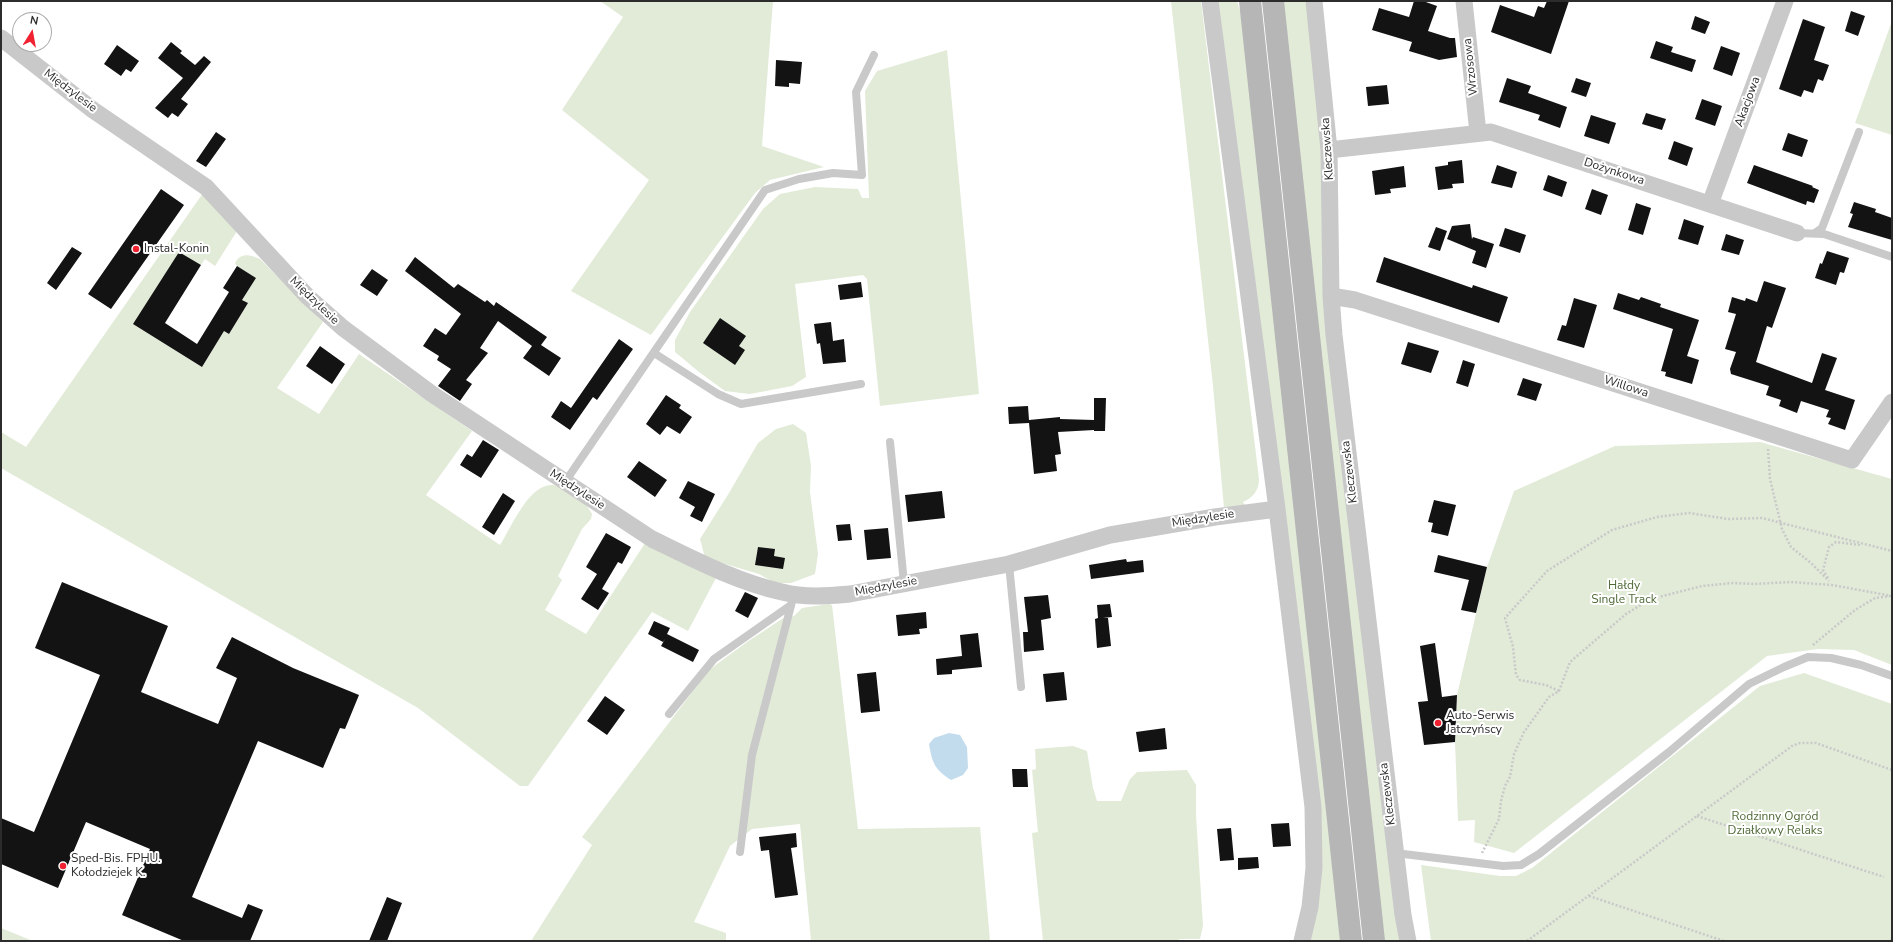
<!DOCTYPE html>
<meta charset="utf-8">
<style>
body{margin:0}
#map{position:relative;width:1893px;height:942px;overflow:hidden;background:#fff;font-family:"Nunito Sans",sans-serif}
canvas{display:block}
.frame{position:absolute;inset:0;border:2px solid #2c2c2c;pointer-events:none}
.north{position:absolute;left:12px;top:12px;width:40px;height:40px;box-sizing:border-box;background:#fff;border:1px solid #ababab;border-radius:50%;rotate:11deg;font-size:11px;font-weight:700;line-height:16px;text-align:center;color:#2c2c2c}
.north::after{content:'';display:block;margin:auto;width:14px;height:18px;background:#f02131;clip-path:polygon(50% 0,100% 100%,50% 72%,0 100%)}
</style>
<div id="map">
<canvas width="1893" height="942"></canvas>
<div class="frame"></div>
<div class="north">N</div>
</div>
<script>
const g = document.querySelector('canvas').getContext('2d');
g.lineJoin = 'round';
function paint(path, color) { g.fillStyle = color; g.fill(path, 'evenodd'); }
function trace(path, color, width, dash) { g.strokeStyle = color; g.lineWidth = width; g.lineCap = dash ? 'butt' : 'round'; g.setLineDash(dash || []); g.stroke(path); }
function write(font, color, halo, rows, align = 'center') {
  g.font = font + ' "Nunito Sans",sans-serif'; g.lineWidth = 4; g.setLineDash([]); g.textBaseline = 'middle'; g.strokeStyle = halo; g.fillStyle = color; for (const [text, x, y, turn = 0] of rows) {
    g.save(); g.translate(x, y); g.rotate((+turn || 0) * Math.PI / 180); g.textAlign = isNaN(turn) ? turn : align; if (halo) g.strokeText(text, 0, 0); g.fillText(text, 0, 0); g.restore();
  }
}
const green = new Path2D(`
 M600 1H773L762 146 824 167 770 180 755 193 651 335 571 291 649 180 562 110 623 17Z
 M1171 1H1201L1259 479C1259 490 1253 498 1243 502L1245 506 1224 508 1213 386Z
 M1217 1H1237L1241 14 1342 941H1310L1318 899Z
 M1282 1H1307L1401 941H1383Z
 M1892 21V135L1855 123Z
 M947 50 979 394 880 406 867 279 863 275 795 284 806 377 792 386 750 394 725 391 699 372 675 352V340L690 312 763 209 780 194 815 187 858 189 862 198H869L865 91 877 71Z
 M203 193 237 231 215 266 205 259 201 265 179 252 134 324 202 367 224 331 229 334 248 303 242 300 256 278 237 266 235 263C241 252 250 255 260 259L323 322 277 388 319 414 359 354 472 431 426 495 500 545C511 528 529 483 553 485 558 485 564 489 567 491 578 497 586 503 592 514L591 519 582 529 558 576 562 580 545 610 586 634 647 540 716 578 688 631 652 612 528 786H520L418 708 1 468V432L26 447Z
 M793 424 806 433 811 466 810 492 818 554 815 574 791 583H775L759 574 705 558 700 539 729 493 758 443 776 429Z
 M1760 442 1892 479V665L1854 650 1818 649 1767 656 1514 853 1474 842 1475 820 1458 821 1455 742 1457 695 1487 567 1514 491 1615 446Z
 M829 604 832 605 858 829 980 827 990 941H811L800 824 752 829 730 846 694 922 726 933V941H531L592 845 582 837 709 670 747 642 785 617 794 616 802 608Z
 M1804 673 1892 704V941H1431L1421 865 1500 876H1516L1532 868 1760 686Z
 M1073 746 1087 751 1093 788 1097 801H1121L1130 779 1137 772 1187 770 1196 785V815L1203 926 1200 939H1180L1176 941H1043L1032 833 1038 832 1032 770 1036 769 1035 749Z
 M1 928 33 941H1Z`);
const water = new Path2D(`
 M949 733 960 735 967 747 968 768 963 775 951 780C935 770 932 763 929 744L934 738Z`);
const building = new Path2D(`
 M1414 1H1423L1437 6 1428 31 1450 38H1455L1457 57 1439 60 1409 51 1412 42 1372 30 1379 8 1409 17Z
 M1547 1H1569L1551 54 1491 32 1500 5 1534 17 1538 6 1544 8Z
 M1851 11 1865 16 1858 36 1845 31Z
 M1695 16 1710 22 1705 34 1691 29Z
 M1803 19 1825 27 1814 60 1829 65 1823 81 1818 79 1813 93 1804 90 1801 97 1779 89Z
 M1656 41 1673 47 1671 52 1696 60 1692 72 1650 58Z
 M171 42 182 51 180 53 195 65 204 56 211 62 181 99 188 104 178 117 172 113 168 118 155 108 183 78 158 58Z
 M117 45 139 61 131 72 126 69 121 76 104 64Z
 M1721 46 1740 53 1732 76 1713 69Z
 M776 60 802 62 800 84 789 83V87L775 86Z
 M1507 78 1531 86 1528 93 1567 107 1560 128 1538 120 1540 115 1499 102Z
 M1576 78 1591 83 1586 97 1571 92Z
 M1387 85 1389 104 1368 106 1366 87Z
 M1702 99 1722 106 1715 126 1695 119Z
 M1646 113 1666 119 1662 130 1642 124Z
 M1591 115 1616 123 1609 144 1584 136Z
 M216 132 226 139 206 167 196 161Z
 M1788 133 1808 140 1802 157 1782 150Z
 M1674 141 1693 148 1687 166 1668 159Z
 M1462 160 1464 183 1452 184 1453 188 1438 190 1435 167 1448 165V162Z
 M1497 165 1517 172 1512 188 1491 183Z
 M1754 165 1813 186 1812 187 1819 190 1814 203 1807 201 1806 205 1747 183Z
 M1404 166 1406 187 1390 189 1391 193 1375 195 1372 171Z
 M1548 175 1567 182 1562 197 1543 190Z
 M161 189 184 205 111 309 88 294Z
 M1592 189 1608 195 1601 215 1585 209Z
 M1854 202 1876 209 1875 212 1892 218V240L1848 227 1853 214 1850 213Z
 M1636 203 1651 208 1643 235 1628 230Z
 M1684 219 1704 226 1698 245 1678 239Z
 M1470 224 1472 239 1473 237 1494 244 1486 268 1472 263 1476 251 1447 239 1452 226Z
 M1436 227 1447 231 1440 251 1428 247Z
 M1505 228 1526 235 1520 253 1499 246Z
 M1726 234 1744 240 1739 255 1721 250Z
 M72 247 82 253 56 290 47 283Z
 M1827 251 1849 258 1844 273 1840 272 1836 285 1815 278 1820 263 1822 264Z
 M179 252 201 265 165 323 197 344 229 292 223 288 237 266 256 278 242 300 248 303 229 334 224 331 202 367 133 324Z
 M415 257 454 288 458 284 485 302 487 300 494 306 496 302 547 337 541 345 561 358 549 376 523 358 532 346 498 321 480 348 488 353 466 380 472 384 460 401 438 386 451 369 437 360 439 356 423 346 435 328 446 335 461 314 405 271Z
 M1384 257 1472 288 1473 285 1508 297 1499 323 1376 282Z
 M372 269 388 280 377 296 360 285Z
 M1764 281 1786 288 1772 328 1767 326 1756 362 1812 383 1822 353 1837 358 1825 390 1855 400 1845 430 1828 424 1831 418 1826 417 1829 410 1801 401 1797 413 1779 406 1781 400 1766 395 1769 386 1731 374 1730 369 1736 352 1725 349 1736 314 1728 312 1732 297 1745 301 1746 298 1757 302Z
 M861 282 863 297 840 300 838 285Z
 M1618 293 1639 300 1641 297 1661 304 1660 307 1699 320 1687 356 1699 360 1692 384 1665 376 1666 372 1661 371 1673 329 1613 309Z
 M1574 298 1597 305 1584 348 1557 340 1562 325 1566 326Z
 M720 318 746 336 739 346 745 350 735 365 703 343Z
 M831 322 833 341 844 339 846 362 823 364 820 343 817 344 814 324Z
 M619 339 633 349 597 400 593 397 570 430 551 417 561 401 571 408Z
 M1408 342 1439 351 1431 373 1401 364Z
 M320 346 345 364 332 384 306 366Z
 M1463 360 1475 364 1468 387 1456 383Z
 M1523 378 1542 384 1536 401 1517 395Z
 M666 395 681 405 679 408 692 417 680 434 667 426 660 435 646 424Z
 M1094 398H1106L1105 431H1094V430L1058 432 1061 454 1055 455 1057 471 1034 474 1029 423 1009 424 1008 407 1028 406 1029 420 1060 417V419L1094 420Z
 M483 440 499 450 481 478 460 465 467 454 472 457Z
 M639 461 667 480 655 497 627 477Z
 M688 481 715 494 702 522 690 516 695 507 679 498Z
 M942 491 945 518 908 522 905 495Z
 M503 493 515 501 494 535 482 527Z
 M1434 500 1456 505 1448 536 1431 532 1433 523 1428 522Z
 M850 524 852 540 838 541 836 525Z
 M888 528 891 558 867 560 864 530Z
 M606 533 631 547 622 564 618 562 602 589 609 593 598 610 581 599 597 574 586 567Z
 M758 547 775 549 774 556 785 558 783 569 755 565Z
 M1438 555 1487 567 1476 613 1461 610 1469 580 1434 572Z
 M1126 559 1127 562 1143 560 1144 572 1091 579 1089 565Z
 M62 582 168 626 141 692 218 724 237 678 216 668 232 637 293 668 359 695 345 729 340 728 323 768 258 741 192 897 242 918 248 904 263 910 250 941H184L122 915 150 849 86 822 58 888 1 864V818L34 832 100 675 35 648Z
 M745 592 758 598 748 618 735 611Z
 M1048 595 1051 618 1041 620 1044 650 1024 652 1023 632H1028L1024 597Z
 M1110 604 1112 617 1103 618H1108L1111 646 1097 648 1095 619 1098 618 1097 605Z
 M926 612 927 628 919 629 920 634 898 636 896 615Z
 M654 621 670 628 667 634 699 650 693 662 661 646 665 639 663 642 648 634Z
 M978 633 982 667 952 670V674L937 675 936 659 962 656 960 635Z
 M1435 643 1442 697 1457 695 1455 742 1424 745 1418 702 1428 701 1420 646Z
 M876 672 880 711 861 713 857 674Z
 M1064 672 1067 700 1046 702 1043 674Z
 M605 696 625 710 607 735 587 721Z
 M1165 728 1167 749 1139 752 1136 732Z
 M1012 769H1027L1028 787H1013Z
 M1289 823 1291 846 1273 847 1271 824Z
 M1231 828 1234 860 1220 861 1217 829Z
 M796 833 797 847 791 848 798 895 775 898 769 850 761 851 759 837Z
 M1258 857 1259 868 1238 870V858Z
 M387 897 402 903 387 941H369Z`);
const path = new Path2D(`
 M1768 449 1770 479 1782 529 1791 547 1812 564 1829 581
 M1828 578 1823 570 1829 547 1836 542 1861 545
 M1813 645 1855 610 1875 598 1892 596
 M1559 691 1546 685 1520 680 1516 675 1513 647 1505 618 1547 571 1612 530 1657 517 1689 513 1728 519 1762 518 1892 551
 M1697 816 1884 877
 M1482 853 1499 819 1501 801 1505 786 1510 777 1514 754 1524 732 1549 697 1559 691 1570 662 1626 614 1644 603 1659 597 1702 586 1733 583 1754 584 1791 582 1832 585 1892 596
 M1589 896 1724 941
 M1527 941 1792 746 1800 743H1816L1892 770
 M1891 941 1892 939`);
const lane = new Path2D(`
 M1797 233 1824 234 1892 257
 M1815 233 1822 228 1859 132
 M654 353 718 394 741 404 861 384
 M890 442 904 583
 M565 482 765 190 799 179 833 173 862 175 856 92 874 55
 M1009 564 1021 687
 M669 714 714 659 791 605
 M740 852 752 755 794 594
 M1395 853 1503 866 1521 865 1539 854 1669 752 1749 684 1784 667 1808 657 1831 658 1861 665 1892 676`);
const street = new Path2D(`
 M1210 1 1277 509 1313 807 1314 868 1310 907 1302 941
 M1314 1 1329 150 1331 296 1334 335 1403 915 1408 941
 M1464 1 1478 133
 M1 38 93 110 206 187 308 297 343 328 432 394 652 539C693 559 737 582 782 592 805 598 828 596 850 594L1009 564 1110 535 1215 517 1277 509
 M1329 150 1491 132 1797 233
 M1710 204 1785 1
 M1331 296 1355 300 1852 460 1892 402`);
const secondary = new Path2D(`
 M1250 1 1351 941
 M1273 1 1374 941`);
const markers = [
 [136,249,4,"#f02131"],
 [1438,723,4,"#f02131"],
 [63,866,4,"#f02131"]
];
const streetNames = [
 ["Wrzosowa",1471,67,-96],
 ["Międzylesie",70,91,37],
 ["Akacjowa",1748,102,-70],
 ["Kleczewska",1328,149,-94],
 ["Dożynkowa",1614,172,18],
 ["Międzylesie",314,301,44],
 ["Willowa",1626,387,18],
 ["Kleczewska",1350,472,-97],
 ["Międzylesie",577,490,33],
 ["Międzylesie",1203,519,-9],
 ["Międzylesie",886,587,-11],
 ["Kleczewska",1388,794,-97]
];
const poiNames = [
 ["Instal-Konin",144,249],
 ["Auto-Serwis",1446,716],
 ["Jatczyńscy",1446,730],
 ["Sped-Bis. FPHU.",71,859],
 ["Kołodziejek K.",71,873]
];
const parkNames = [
 ["Hałdy",1624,586],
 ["Single Track",1624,600],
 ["Rodzinny Ogród",1775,817],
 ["Działkowy Relaks",1775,831]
];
paint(green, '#e2ebd8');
paint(water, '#c3dced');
paint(building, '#131313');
trace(path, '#c9c9c9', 2.5, [2, 2]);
trace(lane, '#c9c9c9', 8);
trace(street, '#c9c9c9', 17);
trace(secondary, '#b6b6b6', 22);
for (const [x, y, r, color] of markers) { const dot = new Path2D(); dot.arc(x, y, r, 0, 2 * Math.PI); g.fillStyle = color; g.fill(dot); trace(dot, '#fff', 1.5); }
write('12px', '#2c2c2c', '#fff', streetNames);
write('12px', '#2c2c2c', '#fff', poiNames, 'left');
write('12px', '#4f6a37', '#fff', parkNames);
</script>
